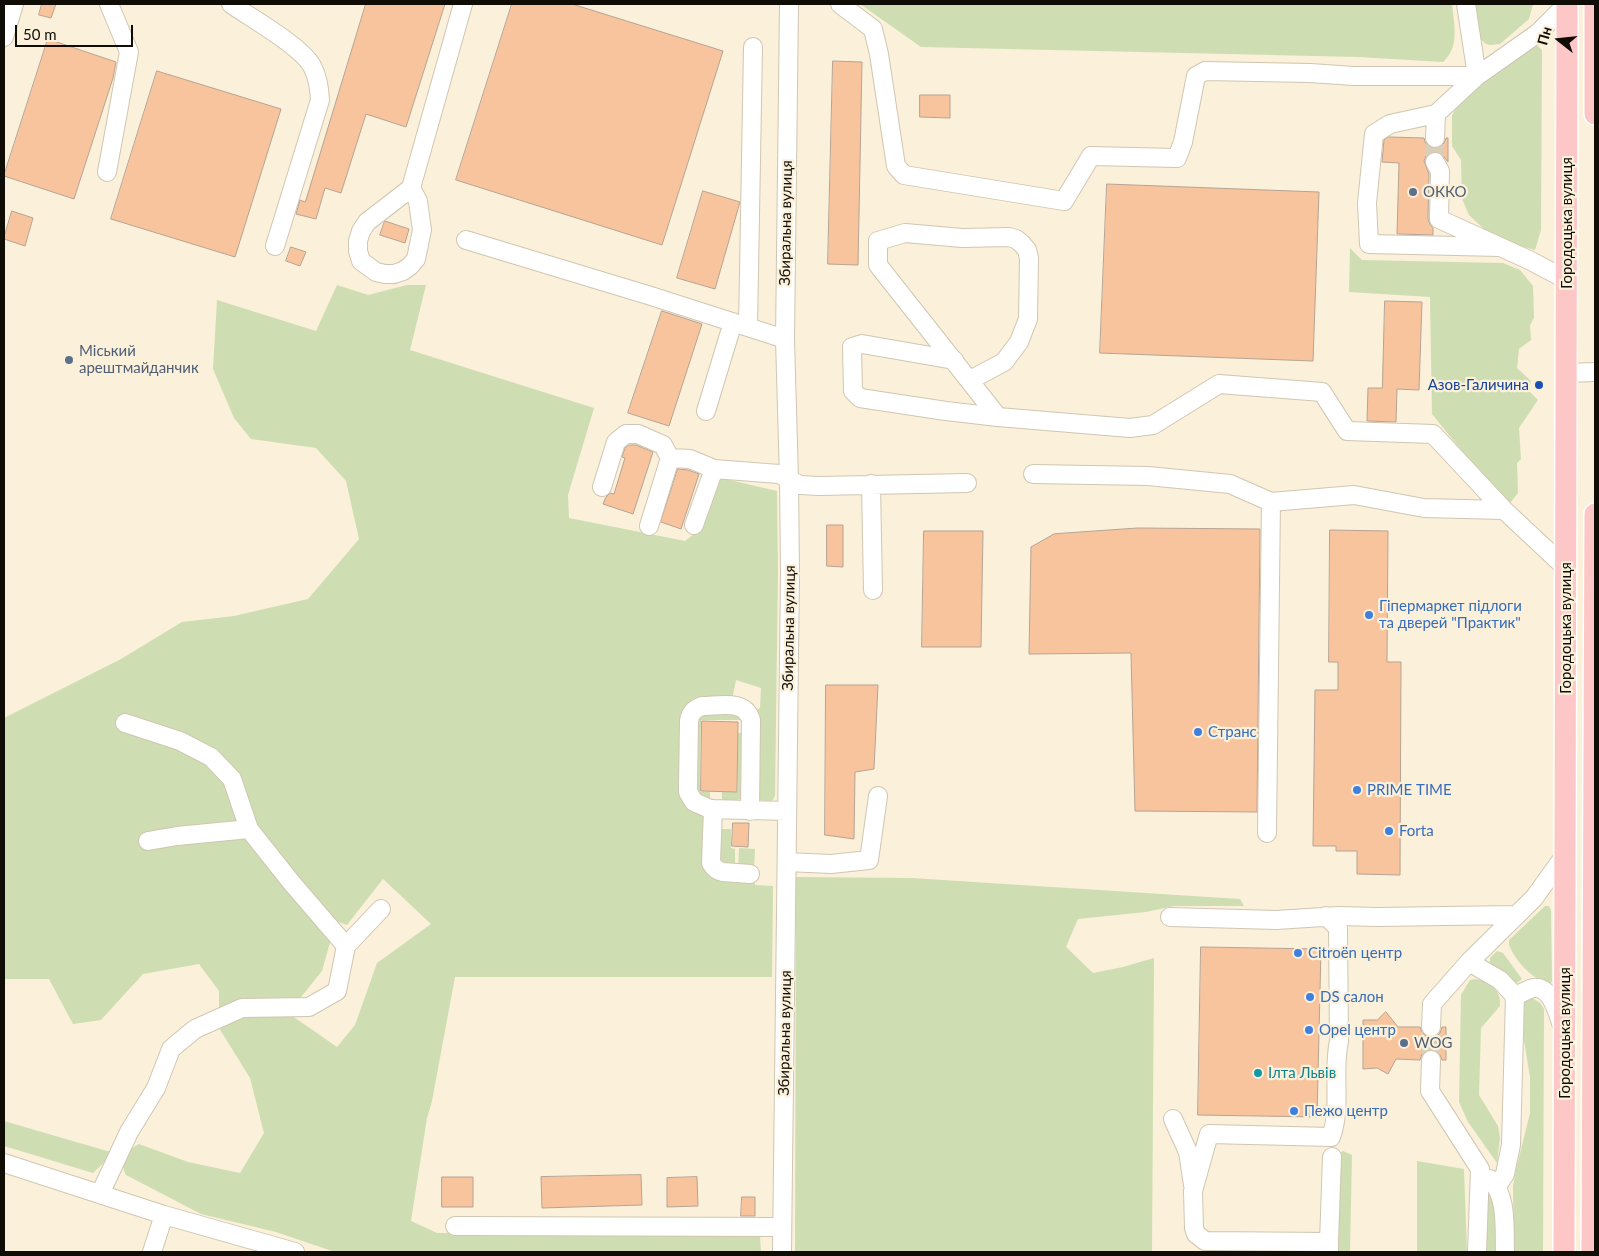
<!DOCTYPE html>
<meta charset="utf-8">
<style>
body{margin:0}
#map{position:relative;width:1599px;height:1256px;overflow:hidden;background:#fbf0da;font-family:Lato,sans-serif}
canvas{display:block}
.frame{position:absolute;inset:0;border:5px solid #100c06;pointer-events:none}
.north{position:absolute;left:1534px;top:15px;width:50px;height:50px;-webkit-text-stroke:4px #fbf0da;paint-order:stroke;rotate:286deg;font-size:14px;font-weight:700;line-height:20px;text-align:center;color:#100c06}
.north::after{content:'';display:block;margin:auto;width:18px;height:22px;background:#100c06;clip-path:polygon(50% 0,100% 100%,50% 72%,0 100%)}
.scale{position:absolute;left:15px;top:25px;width:118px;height:22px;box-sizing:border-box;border:2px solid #100c06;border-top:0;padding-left:6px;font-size:15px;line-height:18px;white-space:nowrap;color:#100c06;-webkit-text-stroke:4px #fbf0da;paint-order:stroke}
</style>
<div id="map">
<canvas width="1599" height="1256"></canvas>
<div class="frame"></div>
<div class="north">Пн</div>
<div class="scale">50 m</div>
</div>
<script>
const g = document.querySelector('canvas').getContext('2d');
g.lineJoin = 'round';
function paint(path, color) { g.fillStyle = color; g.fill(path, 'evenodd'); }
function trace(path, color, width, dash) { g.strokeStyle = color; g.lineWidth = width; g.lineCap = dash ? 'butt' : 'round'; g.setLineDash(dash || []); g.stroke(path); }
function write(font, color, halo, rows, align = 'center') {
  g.font = font + ' Lato,sans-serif'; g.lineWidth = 4.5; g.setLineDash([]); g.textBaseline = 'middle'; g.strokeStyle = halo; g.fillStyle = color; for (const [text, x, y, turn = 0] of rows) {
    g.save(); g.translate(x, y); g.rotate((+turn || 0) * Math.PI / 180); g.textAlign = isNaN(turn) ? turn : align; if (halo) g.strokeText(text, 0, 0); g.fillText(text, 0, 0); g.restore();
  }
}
const green = new Path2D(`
 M860 4H1452C1454 24 1460 47 1443 62L1358 57 921 47Z
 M1473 4H1533L1529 19 1500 44 1490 45 1486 44 1479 38Z
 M1530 46H1538L1542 50 1541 230 1535 250 1502 241 1484 229 1469 215 1462 199 1461 160 1452 146V115L1461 100Z
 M1350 248 1362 260 1503 263 1520 270 1533 286 1534 318 1530 325 1531 340 1519 349 1517 368 1531 381 1529 391 1538 400 1519 428 1521 459 1517 463 1518 493 1510 503 1503 502 1432 414 1430 297 1349 292Z
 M337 285 368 295 407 285H426L410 350 594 408 568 495 569 518 685 541 699 530 717 480 721 478 777 491 778 573 775 796 772 801 756 800 755 712 756 710 760 708 761 688 736 680 733 695 731 698 701 702 684 790 705 814 707 864 755 877V885L773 886 772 977H455L432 1101 427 1118 411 1221 437 1233 722 1234 760 1236 761 1252H335L276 1232 201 1214 126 1175C119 1162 127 1150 139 1144L188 1162 240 1173 264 1133 250 1078 219 1028V991L199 964 143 974 101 1020 73 1024 49 979H4V718L121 659 182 622 234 616 308 599 359 539 346 481 316 448 251 439 234 418 213 369 217 300 316 331ZM383 879 431 924 377 963 355 1025 337 1047 288 1013 322 971 336 921 347 925Z
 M735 711 746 720H701L700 792H710V799L708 801 697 799 693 722 695 714Z
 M738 733H745L744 797 737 800 724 801 722 799V792H738Z
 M720 829H731V848L735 849V869L720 868 716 834Z
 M739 848 755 849 754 869H738Z
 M796 877 911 878 1240 899 1244 906H1174L1146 912 1078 919 1066 947 1093 973 1123 967 1154 958 1152 1252H795Z
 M1545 906H1549L1551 910 1552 981 1550 984C1532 979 1516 962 1509 945V940Z
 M1497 951 1503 953 1522 979 1514 985 1490 964V958Z
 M1475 979C1489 981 1502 990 1500 1006L1481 1028 1479 1095 1498 1126 1500 1138 1497 1163 1468 1122 1459 1102 1461 995 1470 980Z
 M1532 998 1540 1003 1544 1009 1543 1252H1514L1513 1186 1516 1170 1530 1113V1077L1520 1016V1004L1524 1000Z
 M4 1121 114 1153 93 1173 4 1146Z
 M1343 1151 1352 1155 1350 1252H1336L1339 1153Z
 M1417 1161 1464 1169 1467 1252H1394H1417Z
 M1487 1186C1499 1208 1496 1228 1496 1252H1484Z`);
const building = new Path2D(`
 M42 4H56L51 18 39 15Z
 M366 4H445L406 127 366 114 341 193 325 188 316 219 296 214 300 200 305 202Z
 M512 4H572L723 51 662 245 456 180Z
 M48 39 116 62 113 78 74 199 4 176Z
 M833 61 862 62 858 265 828 264Z
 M157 71 281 109 235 257 111 219Z
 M920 95H950V118L920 117Z
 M1389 137 1424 138 1425 142 1429 147 1435 149 1440 147 1444 143 1446 138H1448V162L1441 153 1436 151 1429 153 1426 156 1424 161 1429 174 1428 219 1430 224 1433 228V235L1397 234 1399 163 1382 162 1384 140Z
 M1107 184 1319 192 1313 361 1100 353Z
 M703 191 740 202 715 289 677 278Z
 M12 211 33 218 25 246 4 239Z
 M385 221 409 229 405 243 380 235Z
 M291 247 306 252 300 266 286 261Z
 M1385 301 1422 302 1419 390 1397 389 1396 422 1367 421 1368 388H1382Z
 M662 311 702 324 669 426 628 413Z
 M630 445H636L653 452 633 514 603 504 606 497 610 493 614 494 625 458 622 457 625 448Z
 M678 469 688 470 699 474 681 529 661 522Z
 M827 525H843V567L827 566Z
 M1138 528 1260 529 1257 812 1135 811 1131 653 1029 654 1031 547 1054 534Z
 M1330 530 1388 531 1387 662H1401L1400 875 1357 874V851H1336V846H1313L1315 690H1338V662H1329Z
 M924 531H983L981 647H922Z
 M826 685H878L874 769 855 772 854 839 825 835Z
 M702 721 738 722 737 792 701 791Z
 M733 823H749L748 847 732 846Z
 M1201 947 1321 949 1317 1117 1198 1115Z
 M1386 1012 1398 1027H1420L1422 1032 1426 1036 1430 1038 1435 1037 1440 1033 1442 1027H1446V1060H1442L1440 1055 1437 1051 1431 1049 1426 1051 1422 1054 1420 1060 1396 1059 1388 1074 1377 1068 1363 1069V1020H1377Z
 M641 1175 642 1205 542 1208 541 1177Z
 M442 1177H473V1207H442Z
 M697 1177 698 1206 667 1207V1178Z
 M742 1197H755V1216H741Z`);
const minorTunnel = new Path2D(`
 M1435 162V138
 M1431 1060V1027`);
const minor = new Path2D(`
 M231 4C251 18 301 46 312 66 318 77 319 88 320 100L275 246
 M840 4 873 29 879 54 896 166 904 175 1064 201 1091 156 1177 158 1183 142 1196 76 1205 71 1310 73 1354 76H1477L1466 4
 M4 37 14 4
 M1435 138 1436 114
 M1435 162 1440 171 1439 219 1529 260 1567 280
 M107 172 129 52 109 4
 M411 188 418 201 422 230 416 259 410 266 403 271 394 274H385L376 272 361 261 358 251V241L361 231 367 222 411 188 463 4
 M466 240 651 296 785 339
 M1500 247 1369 244 1367 203 1374 134 1390 124 1436 114 1477 76 1538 33 1567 4
 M748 327 753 47
 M954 360 862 344 852 347 853 391 860 398 946 411 998 417
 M1567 373 1595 372
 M970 380 1004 362 1019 342 1028 319 1029 258 1027 250 1022 244 1016 239 1009 237 962 238 905 233 878 241V265L998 417 1130 428 1153 425 1219 384 1322 392 1347 431 1433 434 1504 510 1566 568
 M706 411 733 322
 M1033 474 1148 476 1230 484 1271 502
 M871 484 873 590
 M602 487 616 442 626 434H638L663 445 670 458 690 459 714 469 779 474 800 485 819 486 967 483
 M694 525 714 469
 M649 526 670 458
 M713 809 711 863C714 868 717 871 723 872L750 874
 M750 811 751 720C745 699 720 706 702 706 694 709 690 713 689 721L688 786V792L694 802 710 809 787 811
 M1267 833 1271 502 1354 495 1424 508 1504 510
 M148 841 177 836 249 829
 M787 862 831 864 869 860 878 796
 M1326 916 1338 928 1339 1041C1332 1072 1342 1107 1331 1137L1209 1134 1193 1191 1194 1228 1196 1234 1205 1241 1329 1242V1252
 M1170 917 1276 920 1339 916 1377 917 1516 915
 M346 946 381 909
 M1469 962 1500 980 1515 996
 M1431 1027 1432 1004 1469 962 1534 898 1565 855
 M1431 1060 1430 1091 1480 1169 1477 1252
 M1173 1119 1188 1152 1193 1185
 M4 1163 164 1215 295 1252
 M1490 1179C1508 1197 1504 1228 1505 1252
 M1497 1186 1505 1174 1511 1145 1515 996C1520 994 1525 991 1530 989 1549 982 1557 1010 1561 1023
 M100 1194 129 1132 156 1088 171 1049 195 1029 242 1008 309 1007 337 991 346 946 291 882 249 829 232 779 211 757 180 741 125 723
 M455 1226 782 1227
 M1329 1242 1332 1157
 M152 1252 164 1215
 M782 1252 790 572 789 479 785 339 789 4`);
const major = new Path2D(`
 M1595 4V114
 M1564 1252 1567 4
 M1592 1252 1595 514`);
const markers = [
 [1413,192,5,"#5c6f8a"],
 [69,360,5,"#5c6f8a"],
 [1539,385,5,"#1a4fb4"],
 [1369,615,5,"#3f7fe0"],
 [1198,732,5,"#3f7fe0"],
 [1357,790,5,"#3f7fe0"],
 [1389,831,5,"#3f7fe0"],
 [1298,953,5,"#3f7fe0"],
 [1310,997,5,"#3f7fe0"],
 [1309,1030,5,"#3f7fe0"],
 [1404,1043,5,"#5c6f8a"],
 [1258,1073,5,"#0f9aa8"],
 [1294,1111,5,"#3f7fe0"]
];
const serviceNames = [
 ["ОККО",1423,192],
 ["Міський",79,351],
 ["арештмайданчик",79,368],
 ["WOG",1414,1043]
];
const streetNames = [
 ["Збиральна вулиця",786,223,-89],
 ["Городоцька вулиця",1567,223,-90],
 ["Збиральна вулиця",789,628,-89],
 ["Городоцька вулиця",1566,628,-90],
 ["Збиральна вулиця",785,1033,-89],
 ["Городоцька вулиця",1565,1033,-90]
];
const transitNames = [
 ["Азов-Галичина",1529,385]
];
const shopNames = [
 ["Гіпермаркет підлоги",1379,606],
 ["та дверей \"Практик\"",1379,623],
 ["Странс",1208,732],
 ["PRIME TIME",1367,790],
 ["Forta",1399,831],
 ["Citroën центр",1308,953],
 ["DS салон",1320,997],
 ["Opel центр",1319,1030],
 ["Пежо центр",1304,1111]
];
const cultureNames = [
 ["Ілта Львів",1268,1073]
];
paint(green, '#cedeb2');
paint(building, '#f7c49d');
trace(building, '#b6a394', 1);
trace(minorTunnel, '#d8ceba', 18, [18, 9]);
trace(minor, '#d0c6b1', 20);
trace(major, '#fff', 24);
trace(minor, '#fff', 18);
trace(major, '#fdc7c7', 21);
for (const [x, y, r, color] of markers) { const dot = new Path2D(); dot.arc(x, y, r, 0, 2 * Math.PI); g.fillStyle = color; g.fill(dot); trace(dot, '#fbf0da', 2); }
write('15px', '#4e5e75', '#fbf0da', serviceNames, 'left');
write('15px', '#100c06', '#fbf0da', streetNames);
write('15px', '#164399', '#fbf0da', transitNames, 'right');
write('15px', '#366cbe', '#fbf0da', shopNames, 'left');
write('15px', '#0d838f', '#fbf0da', cultureNames, 'left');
</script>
